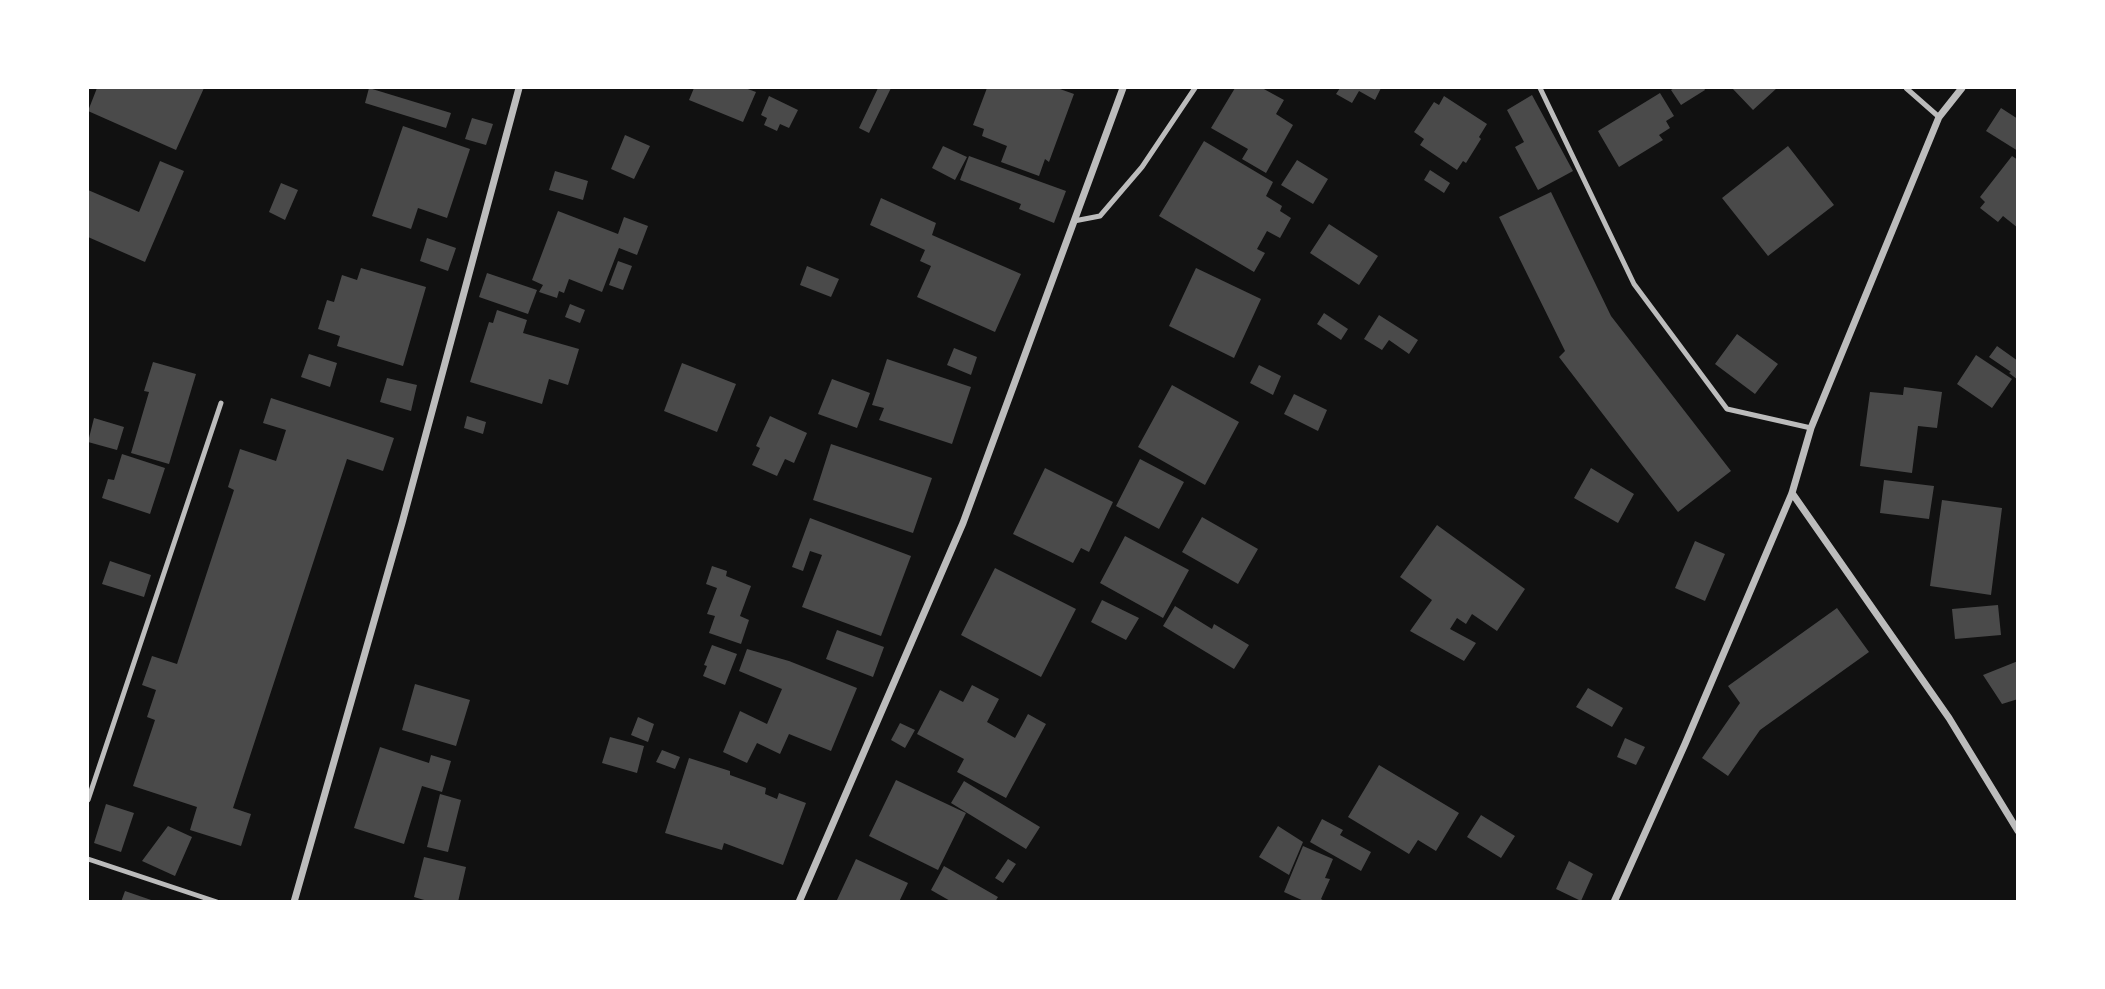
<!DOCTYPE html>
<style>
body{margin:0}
#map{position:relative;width:2105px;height:989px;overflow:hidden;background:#111;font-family:"Libre Baskerville",serif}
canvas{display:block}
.frame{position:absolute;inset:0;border:89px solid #fff;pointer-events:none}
</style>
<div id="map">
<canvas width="2105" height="989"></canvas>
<div class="frame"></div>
</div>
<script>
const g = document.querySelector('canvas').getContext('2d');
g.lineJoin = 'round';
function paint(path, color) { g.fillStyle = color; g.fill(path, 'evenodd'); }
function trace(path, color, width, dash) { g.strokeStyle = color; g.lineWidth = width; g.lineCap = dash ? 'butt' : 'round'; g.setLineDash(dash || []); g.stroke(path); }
const building = new Path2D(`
 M97 88H204L176 150 88 111Z
 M369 88 451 113 446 128 365 103Z
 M694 88H745L756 92 743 122 689 100Z
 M878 88H891L869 133 859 128Z
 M987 88H1057L1074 94 1049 162 1045 159 1039 176 1001 162 1007 146 982 136 984 129 973 125Z
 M1235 88H1262L1284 100 1276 114 1293 125 1266 173 1242 159 1248 149 1211 128Z
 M1340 88H1381L1375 100 1359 91 1352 103 1336 94Z
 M1674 88H1704L1705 90 1681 105 1671 90Z
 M1732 88H1777L1753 110Z
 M1660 93 1674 116 1666 121 1670 128 1659 135 1663 140 1619 167 1598 131Z
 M1532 95 1573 171 1538 190 1515 147 1524 142 1507 110Z
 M769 96 798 110 789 128 780 124 777 131 764 125 767 118 761 115Z
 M1444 96 1487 124 1479 137 1481 139 1466 163 1463 161 1457 170 1420 145 1424 139 1414 132 1434 102 1439 105Z
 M2001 108 2018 119V151L1986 131Z
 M472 118 493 124 486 145 465 139Z
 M403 126 470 149 447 218 418 208 411 229 372 216Z
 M625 135 650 146 634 179 611 169Z
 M1204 141 1273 182 1266 196 1282 206 1280 211 1291 218 1280 238 1267 231 1257 249 1265 253 1254 272 1159 216Z
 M943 146 967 157 955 180 932 168Z
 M1788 146 1834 205 1768 256 1722 198Z
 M969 156 1066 191 1054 223 1019 209 1021 204 960 180Z
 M2012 156 2018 160V228L2003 216 1998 222 1980 208 1985 202 1980 197Z
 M1297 160 1328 179 1313 204 1281 185Z
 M160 161 184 171 145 262 88 237V190L139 212Z
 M1430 170 1450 183 1444 193 1424 180Z
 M555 171 588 181 583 200 549 190Z
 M281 183 298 190 285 220 269 212Z
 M1551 192 1611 316 1731 471 1678 512 1559 357 1565 351 1499 217Z
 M881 198 936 223 932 235 1021 274 995 332 917 297 931 266 920 261 925 250 870 225Z
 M558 211 618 234 624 217 648 226 637 255 619 248 602 292 569 279 564 293 559 291 557 298 539 292 543 285 532 280Z
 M1329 224 1378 256 1359 285 1310 253Z
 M427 238 456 248 448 271 420 261Z
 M618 261 632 266 623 290 609 285Z
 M807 266 839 279 831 297 800 285Z
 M361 268 426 287 403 366 337 346 340 336 318 329 327 300 334 302 342 275 357 280Z
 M1196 268 1261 299 1234 358 1169 326Z
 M487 273 537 290 528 314 479 297Z
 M570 304 585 310 580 323 565 317Z
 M497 310 527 320 523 333 579 349 568 385 549 379 542 404 470 382 489 322 493 323Z
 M1324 313 1348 329 1341 340 1317 324Z
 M1379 315 1418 340 1409 354 1389 340 1382 350 1364 339Z
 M1737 334 1778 364 1755 394 1715 364Z
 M1997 346 2018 361V380L2009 373 2011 372 1989 357Z
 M954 348 977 357 971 375 947 365Z
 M309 354 337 363 330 387 301 377Z
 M1976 355 2012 379 1992 408 1957 384Z
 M887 359 971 387 952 444 879 420 884 408 872 405Z
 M153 362 196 374 169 464 131 453 149 392 144 391Z
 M682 363 736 384 717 432 664 411Z
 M1259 365 1281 376 1273 395 1250 383Z
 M387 378 417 385 411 411 380 402Z
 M832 379 870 393 857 428 818 414Z
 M1172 385 1239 422 1205 485 1138 447Z
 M1904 387 1942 392 1937 428 1918 426 1912 473 1860 466 1870 392 1903 395Z
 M1294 394 1327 410 1318 431 1284 414Z
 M271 398 394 438 383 471 347 459 233 808 251 814 241 846 190 830 197 807 133 786 155 720 147 717 156 690 142 685 152 656 177 664 234 490 228 487 240 449 276 461 286 430 263 423Z
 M467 416 486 422 483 434 464 428Z
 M770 416 807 433 794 463 785 459 777 476 752 465 760 448 756 446Z
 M94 418 124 427 117 450 88 442Z
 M831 444 932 478 913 533 813 500Z
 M122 454 165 468 150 514 102 498 108 479 114 480Z
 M1140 459 1184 482 1159 529 1116 506Z
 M1045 468 1113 502 1089 552 1081 548 1073 563 1013 534Z
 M1591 468 1634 494 1618 523 1574 498Z
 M1884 480 1934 486 1929 519 1880 513Z
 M1942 500 2002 508 1991 595 1930 586Z
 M1202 517 1258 549 1238 584 1182 552Z
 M810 518 911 556 881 636 802 607 822 555 810 551 803 571 792 567Z
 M1437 525 1525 589 1497 631 1472 614 1466 624 1457 618 1450 629 1476 643 1464 661 1410 631 1432 600 1400 577Z
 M1125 536 1189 570 1163 618 1100 583Z
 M1695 541 1725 554 1705 601 1675 588Z
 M110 561 151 575 144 597 102 584Z
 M712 566 727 571 726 576 751 586 740 616 749 620 741 644 709 633 715 616 707 614 717 588 706 584Z
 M995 568 1076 609 1041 677 961 635Z
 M1102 600 1139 618 1126 640 1091 622Z
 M1998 605 2001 635 1955 639 1952 609Z
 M1175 606 1212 629 1214 624 1249 645 1234 669 1163 626Z
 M1837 608 1869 652 1760 730 1728 776 1702 758 1740 703 1728 686Z
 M837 630 884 647 873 677 826 659Z
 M712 645 737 654 725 685 703 676 707 666 704 665Z
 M747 649 789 661 857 688 831 751 789 734 780 754 757 743 747 763 723 752 740 711 767 724 782 689 739 671Z
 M2018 661V699L2002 704 1983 675Z
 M415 684 470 700 456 746 402 730Z
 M972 685 999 699 987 722 1015 738 1028 714 1046 724 1006 798 957 772 964 759 917 734 940 690 963 702Z
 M1588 688 1623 708 1612 727 1576 707Z
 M638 717 654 724 648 742 631 735Z
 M900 723 915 730 905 748 891 740Z
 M610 737 644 746 637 773 602 763Z
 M1625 738 1645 747 1636 765 1617 757Z
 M380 747 429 763 431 755 451 761 442 792 422 786 404 844 354 828Z
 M662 750 680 757 675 769 656 762Z
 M689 758 730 771V775L766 788 765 794 777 799 779 793 806 803 783 865 724 843 722 850 665 833Z
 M1379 765 1459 813 1436 851 1418 840 1409 854 1348 817Z
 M896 780 966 813 938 870 869 836Z
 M964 781 1040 827 1026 849 951 803Z
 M440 794 461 800 448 852 427 847Z
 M106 804 134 813 121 852 94 843Z
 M1481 815 1515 836 1501 858 1467 837Z
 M1322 819 1343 830 1340 835 1371 852 1361 871 1310 842Z
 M168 826 192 837 175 876 142 861Z
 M1278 826 1303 842 1289 875 1259 857Z
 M1303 846 1333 859 1325 878 1330 879 1321 899 1326 902H1306L1284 892Z
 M424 857 466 867 458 902H431L414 897Z
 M856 859 908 883 899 902H836Z
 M1008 859 1016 864 1003 883 995 878Z
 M1569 861 1593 874 1581 901 1556 889Z
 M944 866 998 897 995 902H952L931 890Z
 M125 891 154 901 153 902H121Z`);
const service = new Path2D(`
 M1540 88 1634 284 1727 409 1811 428
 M1906 88 1939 117
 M1074 221 1100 216 1142 167 1195 88
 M88 800 221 403
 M88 859 217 902`);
const minor = new Path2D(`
 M1792 493 1949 718 2018 831
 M294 902 402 523 519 88
 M799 902 963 523 1123 88
 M1614 902 1685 744 1792 493 1811 428 1939 117 1962 88`);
paint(building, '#4a4a4a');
trace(service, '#bcbcbc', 5);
trace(minor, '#bcbcbc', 7);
</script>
